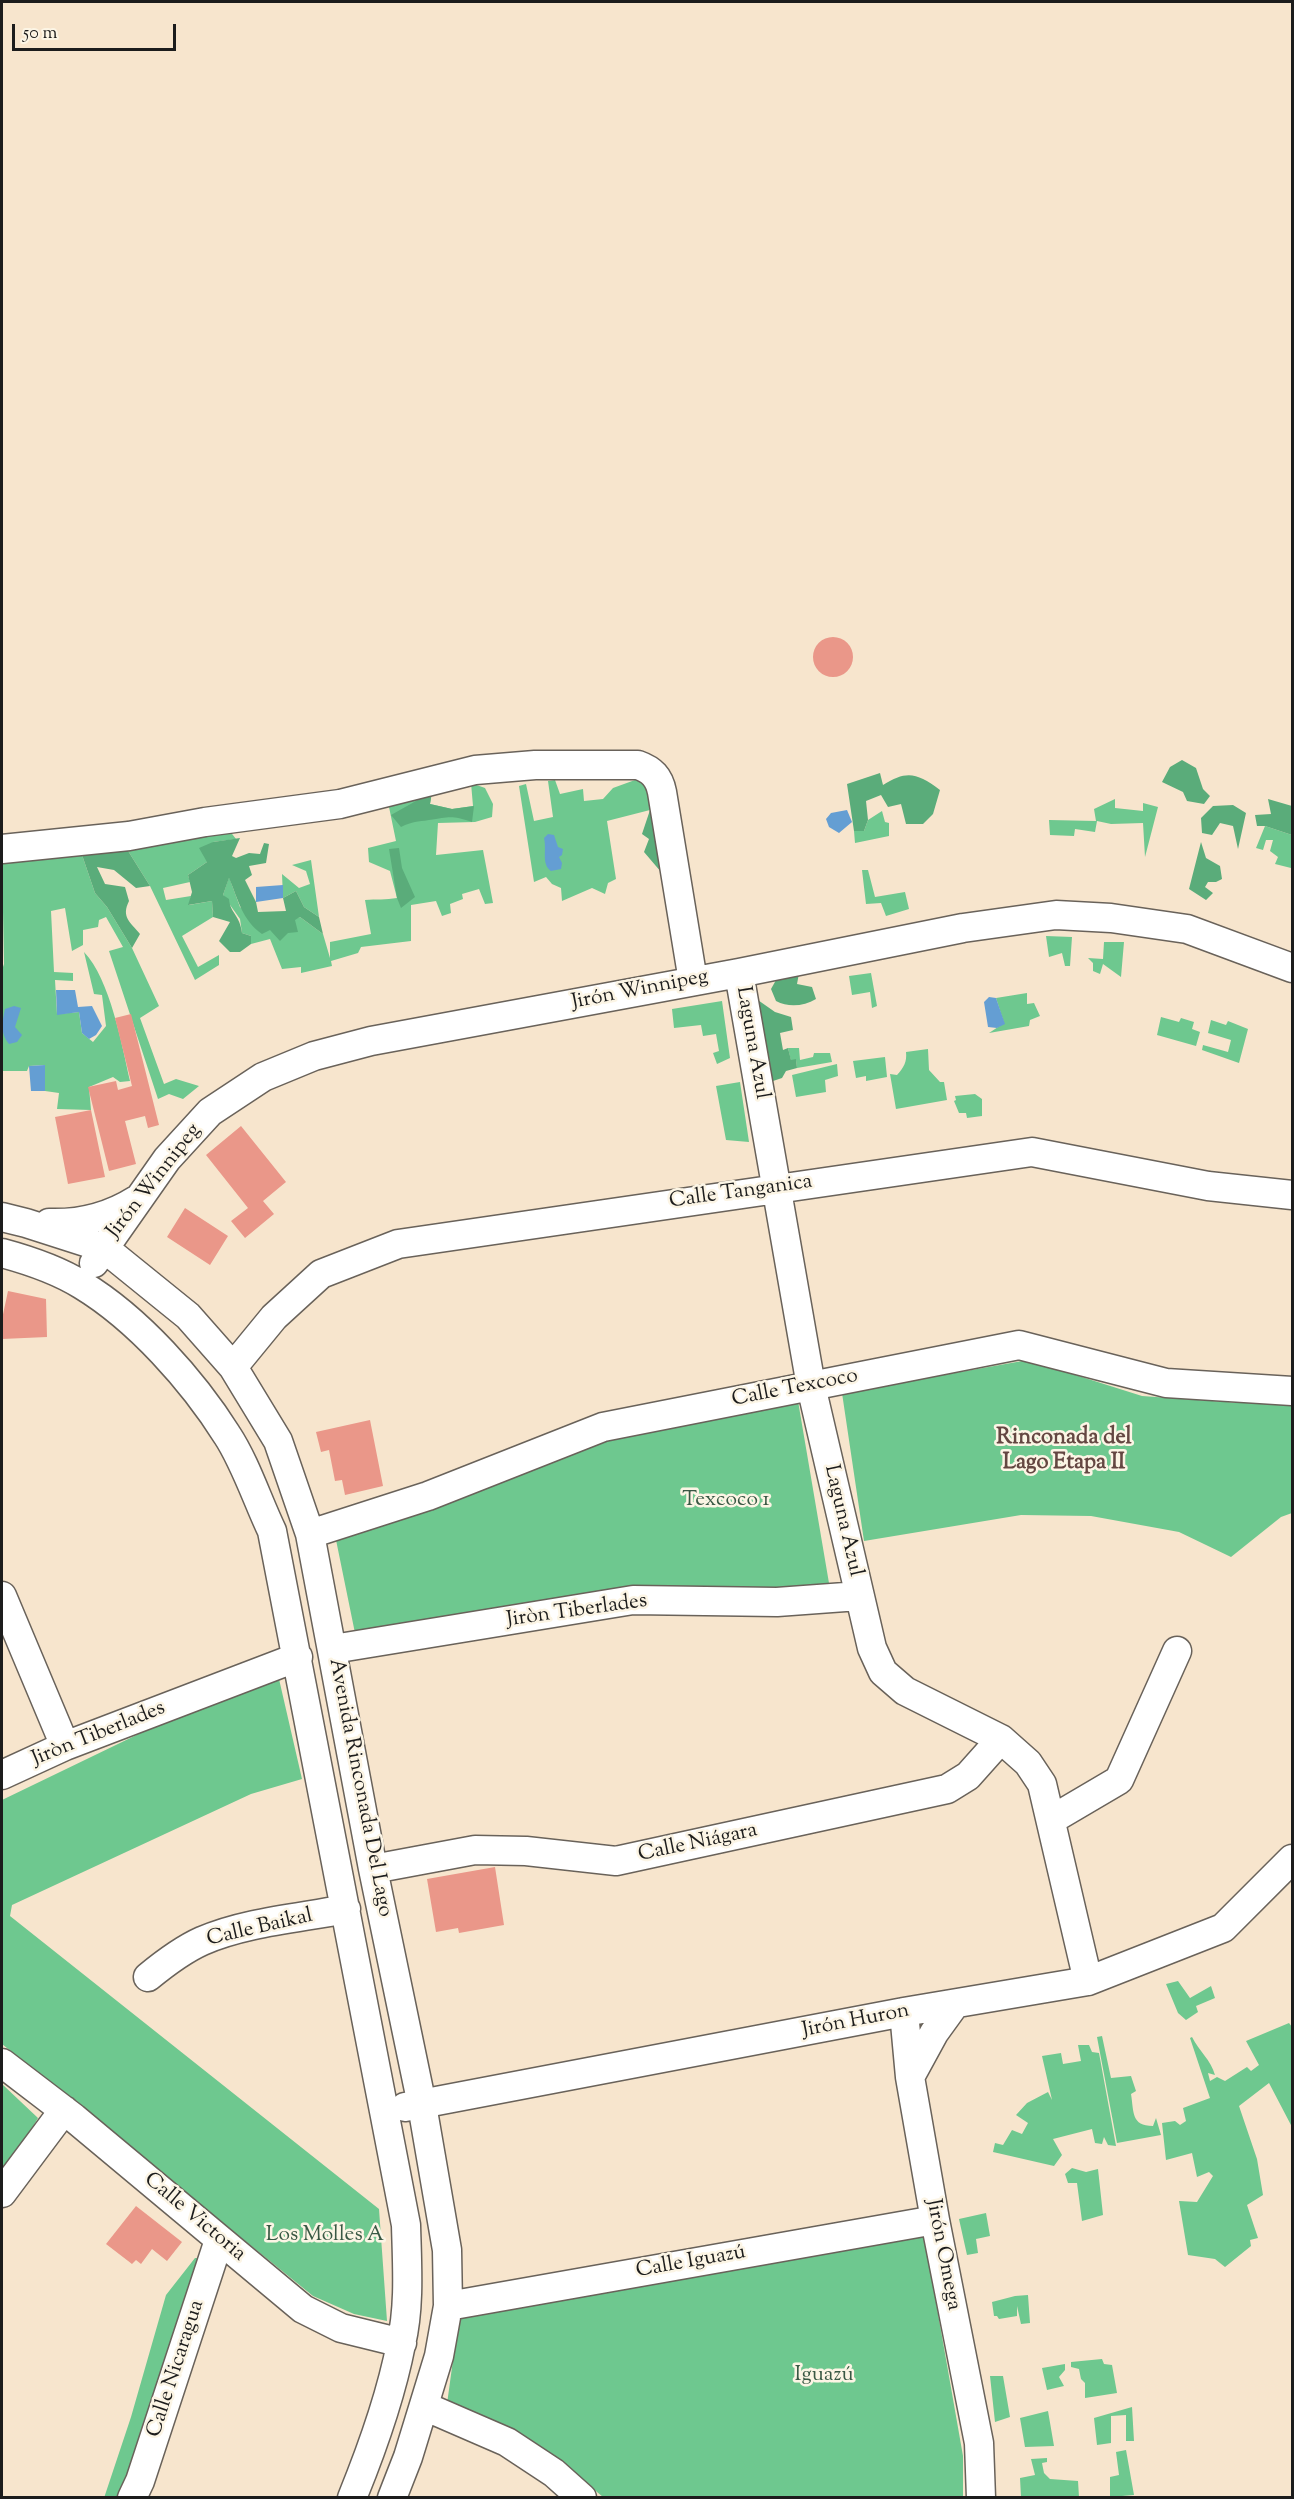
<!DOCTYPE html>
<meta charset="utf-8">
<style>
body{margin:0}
#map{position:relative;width:1294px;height:2499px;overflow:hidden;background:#f7e5cd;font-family:"Sorts Mill Goudy",serif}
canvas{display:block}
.frame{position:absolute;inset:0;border:3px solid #1c1c1c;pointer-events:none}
.scale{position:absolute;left:12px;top:24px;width:164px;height:27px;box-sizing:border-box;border:3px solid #1c1c1c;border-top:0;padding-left:8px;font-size:18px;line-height:21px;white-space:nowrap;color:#1c1c1c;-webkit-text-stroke:4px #fcf5e5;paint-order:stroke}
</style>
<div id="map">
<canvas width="1294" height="2499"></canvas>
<div class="frame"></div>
<div class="scale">50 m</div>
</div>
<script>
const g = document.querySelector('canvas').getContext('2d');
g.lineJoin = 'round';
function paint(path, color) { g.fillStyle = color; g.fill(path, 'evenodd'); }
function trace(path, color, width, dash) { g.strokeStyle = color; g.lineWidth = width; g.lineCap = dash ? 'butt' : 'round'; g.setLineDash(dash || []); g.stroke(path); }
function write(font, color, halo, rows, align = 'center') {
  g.font = font + ' "Sorts Mill Goudy",serif'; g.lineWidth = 5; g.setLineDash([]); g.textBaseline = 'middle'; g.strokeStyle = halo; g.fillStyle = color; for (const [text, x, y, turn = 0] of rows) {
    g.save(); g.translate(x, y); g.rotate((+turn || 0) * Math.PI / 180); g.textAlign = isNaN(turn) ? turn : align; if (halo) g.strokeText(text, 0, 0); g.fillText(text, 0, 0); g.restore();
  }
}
const green = new Path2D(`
 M635 773 645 777 650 810 607 821 616 879 608 883 605 894 592 888 562 901 561 888 552 884 546 877 534 882 519 786 526 784 534 821 553 817 548 781 555 780 560 794 583 789 584 801 603 799 613 788 635 780Z
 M471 783 485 788 493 804 492 817 475 822 438 823 436 855 483 850 493 903 485 904 479 889 462 894 463 899 450 904 451 913 442 916 436 901 411 905V941L361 947 358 953 331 961 332 966 301 973V967L282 969 270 939 251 944V936L242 933 240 919 223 895 229 877 240 907 270 929 300 917 323 934 330 958V942L371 934 365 900C376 899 386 900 397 898L390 871 369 862 368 848 396 841 389 807 432 792 430 804 452 809 473 806Z
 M1115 799V808L1143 811V803L1158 807 1145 857 1143 823 1111 824 1097 821 1095 832 1075 829 1074 836 1050 835 1049 820 1096 821 1094 809Z
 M882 811 885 822 889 823V836L855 843 854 831H864L868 820Z
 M1265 826 1292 835 1291 868 1275 864 1278 857 1270 851 1273 840H1266L1263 850 1256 848Z
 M229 830 236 839 213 842 207 862 188 875 190 882 163 888 166 900 191 896 189 905 212 901 213 917 182 936 198 967 219 955V965L195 980 150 886 125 846Z
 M81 852 95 893 107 907 132 948 159 1006 140 1018 164 1084 176 1079 199 1086 183 1099 169 1094 158 1099 109 951 123 947 106 917 99 920 98 927 83 930V945L72 951 65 908 51 911 54 972 73 973V981L55 980 57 1014 79 1012 82 1033 93 1042 106 1026 102 995 94 994 84 952C110 979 122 1045 130 1081L120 1082 113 1077 89 1087 91 1110 57 1109 59 1093 45 1091V1065L29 1066 27 1071H2V970L4 964 2 860Z
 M311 860 319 917 304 907 296 891 283 898 282 874 299 888 310 884 306 871 292 865Z
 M862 870H868L875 897 905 892 909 909 886 916 881 903 866 904Z
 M1046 936 1072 937 1070 966H1065L1062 953 1049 957Z
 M1104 942H1124L1121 977 1103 964 1100 974 1093 971V963L1088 958 1103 959Z
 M871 973 877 1006 872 1008 870 992 852 995 849 976Z
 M1027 993V1004L1034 1003 1040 1016 1030 1020 1029 1026 989 1033 1004 1023 996 998Z
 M722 1001 730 1058 717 1064 713 1053 719 1051 716 1034 703 1036 701 1025 674 1028 672 1009Z
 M1161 1017 1179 1022 1181 1018 1194 1022 1192 1029 1200 1032 1196 1046 1157 1035Z
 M1211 1020 1226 1025 1228 1021 1248 1029 1239 1063 1202 1050 1203 1045 1228 1052 1231 1040 1208 1033Z
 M788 1048H799L800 1060 813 1057 814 1053H830L832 1062 797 1068 796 1060 791 1061Z
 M928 1049 929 1070 940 1082H944L947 1100 896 1109 890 1074 897 1075C904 1067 907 1062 906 1052Z
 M885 1057 887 1077 866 1081V1076L856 1078 853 1061Z
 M837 1064 838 1076 825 1080 826 1092 796 1097 792 1075Z
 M740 1082 749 1142 726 1140 716 1086Z
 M975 1094 982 1099V1116L967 1118 966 1113H959L954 1101 956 1100 955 1096Z
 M1028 1360 1142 1396 1240 1403 1292 1401V1513L1281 1517 1231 1557 1179 1532 1091 1516 1021 1515 864 1541 842 1393Z
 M798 1401 830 1589 356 1638 335 1535 564 1449Z
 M279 1679 302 1779 251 1794 12 1905 10 1916 379 2209 387 2321 354 2314 313 2296 2 2044V1800L209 1700Z
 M1178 1981 1190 1998 1211 1986 1215 1998 1196 2006 1198 2012 1186 2020 1178 2013 1166 1984Z
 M1289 2023 1292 2027V2127L1269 2083 1239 2106 1257 2159 1263 2195 1247 2205 1258 2238 1250 2240 1251 2246 1225 2267 1215 2259 1188 2255 1179 2201 1197 2202 1213 2176 1209 2172 1197 2177 1192 2153 1166 2160 1162 2123 1175 2121 1180 2125 1186 2121 1183 2108 1210 2098 1190 2038 1192 2037C1199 2051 1211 2060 1215 2075L1208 2073 1210 2081 1217 2077 1225 2081 1247 2067 1251 2071 1259 2065 1246 2041Z
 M1102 2036 1111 2078 1131 2076 1136 2091 1131 2094C1134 2112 1131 2126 1153 2126L1156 2118 1161 2135 1117 2143 1097 2037Z
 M1078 2045H1089L1092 2052 1099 2053 1116 2146 1108 2145 1104 2137 1102 2144 1095 2143 1092 2129 1053 2139 1062 2155 1054 2166 993 2152 995 2143 1003 2145 1012 2130 1022 2134 1028 2123 1016 2115 1027 2103 1048 2092 1052 2100 1042 2056 1061 2053 1063 2064 1081 2061Z
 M2 2084 38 2118 2 2180Z
 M1072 2168 1086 2172 1098 2169 1103 2215 1082 2221 1077 2183H1068L1065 2174Z
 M986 2213 990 2236 976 2239 978 2253 967 2255 959 2219Z
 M924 2234 963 2456V2497H603L562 2463 447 2404 459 2316Z
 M195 2258H210L119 2497 104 2498 131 2417 166 2295Z
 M1028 2295 1030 2323 1021 2324 1017 2306V2316L999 2319 997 2316H994L992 2302 1015 2296Z
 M1102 2359 1104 2364 1112 2365 1117 2393 1085 2398V2383L1081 2379 1079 2369 1071 2367V2362Z
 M1065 2364V2370L1059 2377 1064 2386 1047 2390 1042 2368Z
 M990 2376H1003L1010 2417 995 2422Z
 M1132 2407 1134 2441H1126V2415L1111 2416V2443L1097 2445 1094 2418Z
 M1048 2411 1054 2446 1025 2447 1020 2418Z
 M1126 2450 1134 2495 1110 2497V2477L1119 2475 1116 2452Z
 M1047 2458V2462L1042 2463 1044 2473 1050 2479 1078 2481 1079 2497H1021L1020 2478 1035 2475 1031 2459Z`);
const forest = new Path2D(`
 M1182 760 1196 768 1203 789 1210 796 1204 804 1187 801 1183 792 1162 782 1170 767Z
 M880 773 883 785C907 770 917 773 940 790L933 814 923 824H906L901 804 888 807 881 795 866 801 868 820 864 831H854L847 784Z
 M645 782 667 879 644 852 649 839 642 834 650 810Z
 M432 792 430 804 452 809 474 806 472 822C451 815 450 817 429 820 417 822 413 821 401 827L391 815Z
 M1268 799 1292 806V835L1265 826H1257L1255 815 1271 814Z
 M1233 805 1246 813 1238 849 1233 826 1220 823 1212 835 1202 833 1201 818 1213 806Z
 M240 838 232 856 236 858 249 853 260 854 264 843 269 844 266 863 249 866 252 875 245 880 256 902 258 912 286 911 283 898 296 891 304 907 319 917 323 934 300 917 295 920 298 932 288 933 280 941 270 930 262 934C242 920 238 899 229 878L223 895 229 899C230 913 240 915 242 933L251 936V944L240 952H230L219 941 230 922 213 917 212 901 188 905 192 892 188 875 207 862 199 848 213 842Z
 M1201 842 1206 858 1220 866 1222 879 1216 882H1208L1205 887 1213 893 1206 900 1189 889Z
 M125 846 150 886 136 888 114 870 97 867 105 884 125 887 129 901C121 917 130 922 140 934L132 948 107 907 95 893 81 852Z
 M399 848 402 868 415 897 401 908 397 898 389 849Z
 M800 968 797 984 812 987 816 999C804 1006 789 1008 776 1001L771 989 780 973Z
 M755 998 775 1012 791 1017 793 1030 780 1033 783 1050 788 1048 791 1060 796 1059 797 1068 786 1071 782 1078 773 1081 763 1045Z`);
const water = new Path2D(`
 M847 810 852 822 839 833 829 827 826 819 831 813Z
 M548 834 554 835 558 847 563 849 562 855 559 857 562 863 561 869 551 871C541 864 547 850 544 838Z
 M283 885V898L256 902V887Z
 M56 990H75L78 1007 92 1006 102 1026 96 1035 89 1039 82 1033 79 1012 57 1015Z
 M989 997 996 998 1005 1024 997 1028 988 1027 984 1002Z
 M14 1006 21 1008 15 1027 22 1035 17 1042 9 1044C0 1033 2 1023 5 1009Z
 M45 1065V1091H31L29 1066Z`);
const building = new Path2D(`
 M813 657a20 20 0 1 1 40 0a20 20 0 1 1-40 0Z
 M131 1014 159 1125 148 1128 145 1116 125 1121 136 1164 109 1171 88 1087 116 1081 118 1090 132 1086 115 1018Z
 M91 1110 105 1177 68 1184 55 1117Z
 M241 1126 286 1182 263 1201 274 1214 245 1238 231 1221 248 1208 206 1155Z
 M185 1208 228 1236 210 1265 167 1237Z
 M8 1291 46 1299 47 1337 2 1339V1319Z
 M370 1420 383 1486 345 1495 342 1480 335 1481 329 1450 321 1452 316 1432Z
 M495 1867 504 1925 459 1933 458 1928 436 1932 427 1879Z
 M136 2206 182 2242 167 2261 152 2249 141 2264 136 2260 132 2264 106 2244Z`);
const minor = new Path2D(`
 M2 849 129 836 205 822 340 804 475 770 535 765H638C652 770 659 777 662 792L693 981
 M739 973 811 1386 872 1648 883 1672 905 1691 1001 1739 1028 1763 1042 1784 1088 1981
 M2 1217 26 1223 104 1248 188 1316 233 1367 278 1441 310 1534 373 1869 422 2105 447 2250 448 2306 439 2356 408 2457 392 2498
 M49 1223C81 1224 109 1217 136 1200
 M2 1253C28 1260 58 1270 82 1285 138 1319 193 1381 227 1435 245 1462 258 1502 272 1531L406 2225C407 2264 410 2306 401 2344 391 2396 372 2449 352 2498
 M94 1263 167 1159 210 1112 263 1077 314 1056 371 1041 739 973 963 928 1056 915 1111 918 1187 929 1292 968
 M233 1367 274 1317 321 1274 398 1244 1032 1152 1208 1186 1292 1195
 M310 1534 428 1496 603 1427 1019 1345 1166 1383 1292 1391
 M2 1596 65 1746
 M333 1649 633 1600 777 1602 859 1596
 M2 1775 65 1746 298 1657
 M1051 1820 1119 1780 1177 1651
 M373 1869 475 1850 526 1851 616 1861 947 1789 968 1776 1001 1739
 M148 1977C165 1963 182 1950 202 1941 245 1922 300 1918 346 1909
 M904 2012 910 2077 935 2220 979 2443 981 2498
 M2 2063 74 2118 303 2309 341 2328 402 2343
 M910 2077 934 2033 955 2004
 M405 2107 904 2012 1088 1981 1223 1928 1292 1859
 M2 2193 64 2110
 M448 2306 935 2220
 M424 2406 507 2442 554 2473 582 2498
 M132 2498 140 2481 219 2240`);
const streetNames = [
 ["Jirón Winnipeg",640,991,-11],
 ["Laguna Azul",751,1043,80],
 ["Jirón Winnipeg",155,1182,-52],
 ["Calle Tanganica",741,1193,-8],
 ["Calle Texcoco",795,1389,-11],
 ["Laguna Azul",842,1521,77],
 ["Jiròn Tiberlades",577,1612,-8],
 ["Jiròn Tiberlades",99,1735,-22],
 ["Avenida Rinconada Del Lago",359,1788,79],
 ["Calle Niágara",698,1844,-12],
 ["Calle Baikal",260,1929,-13],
 ["Jirón Huron",856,2022,-11],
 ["Calle Victoria",194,2218,40],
 ["Jirón Omega",942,2255,79],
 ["Calle Iguazú",691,2263,-10],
 ["Calle Nicaragua",177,2369,-72]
];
const parkNames = [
 ["Texcoco 1",726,1501],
 ["Los Molles A",325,2236],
 ["Iguazú",824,2376]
];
const neighbourhoodNames = [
 ["Rinconada del",1064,1439],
 ["Lago Etapa II",1064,1464]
];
paint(green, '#6ec88f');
paint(forest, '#5aac7a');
paint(water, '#649ed3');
paint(building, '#ea9789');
trace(minor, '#69625a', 31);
trace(minor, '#fff', 28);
write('21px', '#1c1c1c', '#fcf5e5', streetNames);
write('21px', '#395844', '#fcf5e5', parkNames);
write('bold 22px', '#644742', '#fcf5e5', neighbourhoodNames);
</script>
